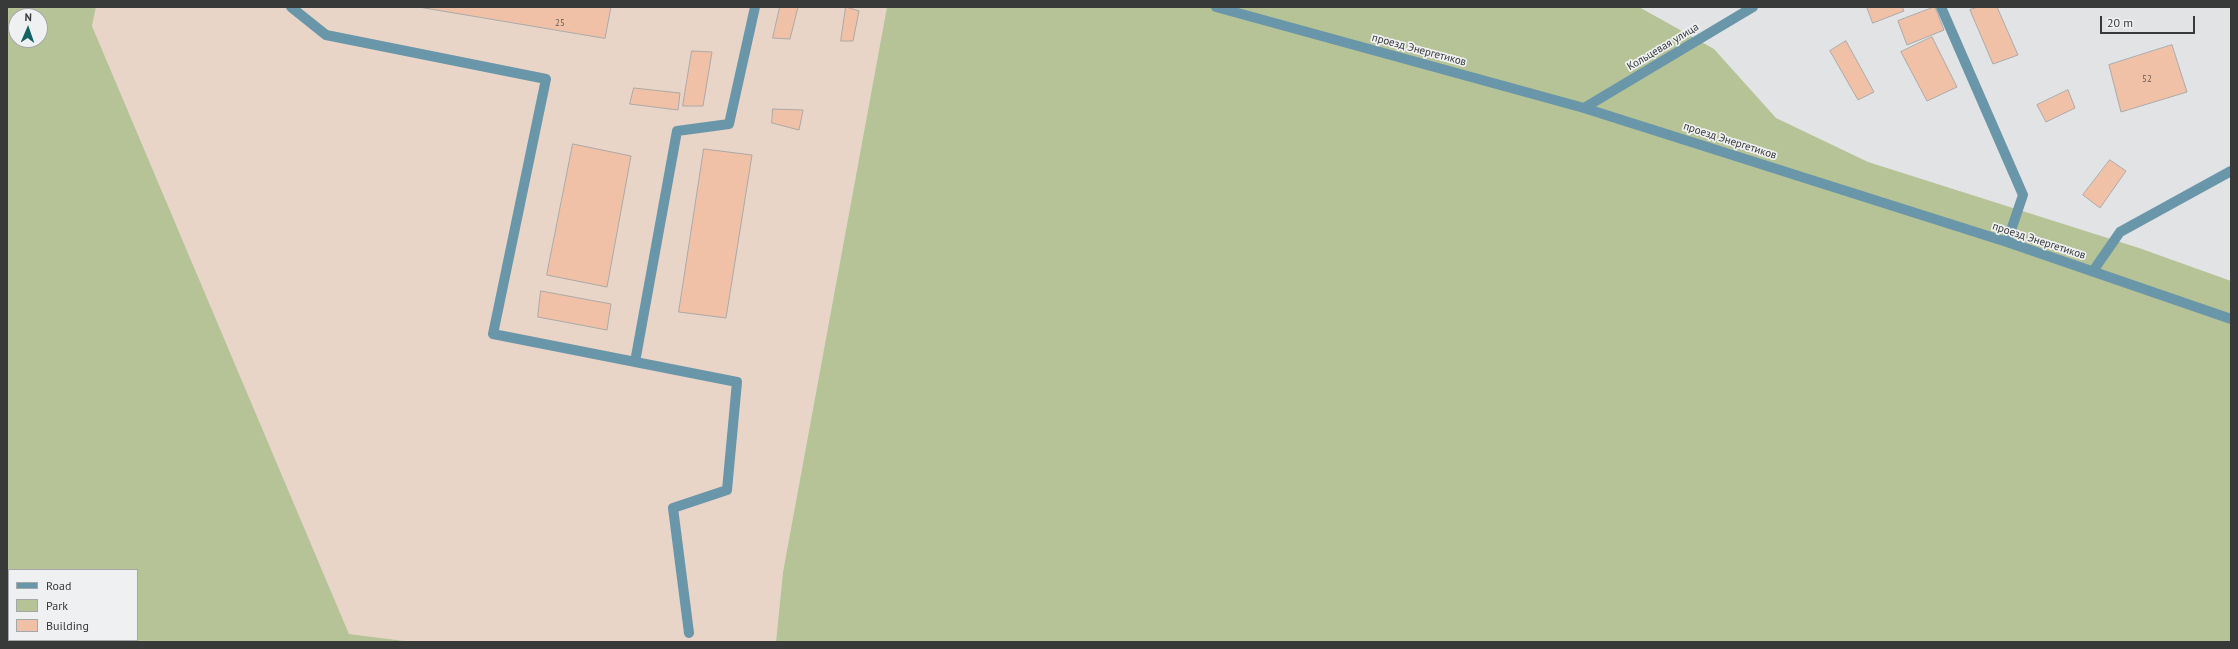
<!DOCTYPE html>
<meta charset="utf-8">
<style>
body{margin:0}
#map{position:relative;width:2238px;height:649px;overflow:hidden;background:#e2e3e5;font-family:"PT Sans",sans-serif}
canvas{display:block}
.frame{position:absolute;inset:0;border:8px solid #383939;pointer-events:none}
.legend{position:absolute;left:8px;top:569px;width:130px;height:72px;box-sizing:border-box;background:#eff0f2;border:1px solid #a6a7a8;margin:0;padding:5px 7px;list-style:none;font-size:12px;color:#383939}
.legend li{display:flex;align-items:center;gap:8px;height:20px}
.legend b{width:20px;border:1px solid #a6a7a8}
.north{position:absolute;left:8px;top:8px;width:40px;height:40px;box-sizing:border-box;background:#eff0f2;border:1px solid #a6a7a8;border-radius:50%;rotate:2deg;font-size:11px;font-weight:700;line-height:16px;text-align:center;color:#383939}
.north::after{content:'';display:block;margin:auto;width:14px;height:18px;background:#146364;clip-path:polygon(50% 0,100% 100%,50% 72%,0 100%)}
.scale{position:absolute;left:2100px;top:16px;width:95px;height:18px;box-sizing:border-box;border:2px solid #383939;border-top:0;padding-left:5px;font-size:12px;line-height:14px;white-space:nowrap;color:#383939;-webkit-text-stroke:3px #eff0f2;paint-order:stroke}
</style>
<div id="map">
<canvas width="2238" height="649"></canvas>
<div class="frame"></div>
<ul class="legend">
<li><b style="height:5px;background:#6a96aa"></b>Road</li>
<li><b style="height:11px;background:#b6c396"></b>Park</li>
<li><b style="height:11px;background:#f1c1a7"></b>Building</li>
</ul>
<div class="north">N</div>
<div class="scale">20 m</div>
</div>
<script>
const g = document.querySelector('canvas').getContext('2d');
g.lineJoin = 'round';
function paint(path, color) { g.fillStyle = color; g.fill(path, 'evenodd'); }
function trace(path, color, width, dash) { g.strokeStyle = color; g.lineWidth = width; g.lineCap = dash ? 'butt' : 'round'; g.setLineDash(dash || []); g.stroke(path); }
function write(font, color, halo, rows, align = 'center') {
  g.font = font + ' "PT Sans",sans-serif'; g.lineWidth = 3.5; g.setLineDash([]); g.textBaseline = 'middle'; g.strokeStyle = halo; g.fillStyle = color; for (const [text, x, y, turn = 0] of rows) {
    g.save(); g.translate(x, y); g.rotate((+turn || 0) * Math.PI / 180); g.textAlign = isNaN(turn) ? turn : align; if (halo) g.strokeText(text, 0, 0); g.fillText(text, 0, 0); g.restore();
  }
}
const industrial = new Path2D(`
 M96 7H887L783 572 776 642H413L349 634 92 26Z`);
const green = new Path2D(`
 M7 7H96L92 26 349 634 413 642H7ZM16 16H40V40H16ZM9 570H137V640H9Z
 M887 7H1639L1714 49 1776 118 1868 162 2139 248 2231 281V642H776L783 572Z`);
const building = new Path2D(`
 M419 7H611L605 38Z
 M780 7H798L790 39 773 38Z
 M846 7 859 11 853 41H841Z
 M1867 7H1902L1904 11 1873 23Z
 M1935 7 1944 30 1907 45 1898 21Z
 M1978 7H1997L2018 55 1993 64 1970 10Z
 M1932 37 1957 87 1927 101 1901 52Z
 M1846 41 1874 92 1858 100 1830 51Z
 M2172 45 2187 92 2121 112 2109 65Z
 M692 51 712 52 703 106H683Z
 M634 88 680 93 678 110 630 104Z
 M2068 90 2075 108 2046 122 2037 105Z
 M773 109 803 110 799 130 772 123Z
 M573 144 631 156 607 287 547 275Z
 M704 149 752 155 726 318 679 312Z
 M2110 160 2126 171 2100 208 2083 195Z
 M541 291 611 304 607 330 538 317Z`);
const minor = new Path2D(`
 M291 7 326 35 546 79 493 334 737 382 727 490 673 508 689 633
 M1216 7 1584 108 2007 242 2231 319
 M1941 7 2023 195 2007 242
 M1584 108 1753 7
 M2093 271 2120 232 2231 171
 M635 362 677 131 729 124 755 7`);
const numberNames = [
 ["25",560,23],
 ["52",2147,79]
];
const streetNames = [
 ["Кольцевая улица",1663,47,-31],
 ["проезд Энергетиков",1419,50,15],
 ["проезд Энергетиков",1730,141,18],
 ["проезд Энергетиков",2039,241,18]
];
paint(industrial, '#e9d5c7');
paint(green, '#b6c396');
paint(building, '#f1c1a7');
trace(building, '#aba9a8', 1);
trace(minor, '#6a96aa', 10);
write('9px', '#665b54', null, numberNames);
write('11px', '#383939', '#eff0f2', streetNames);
</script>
